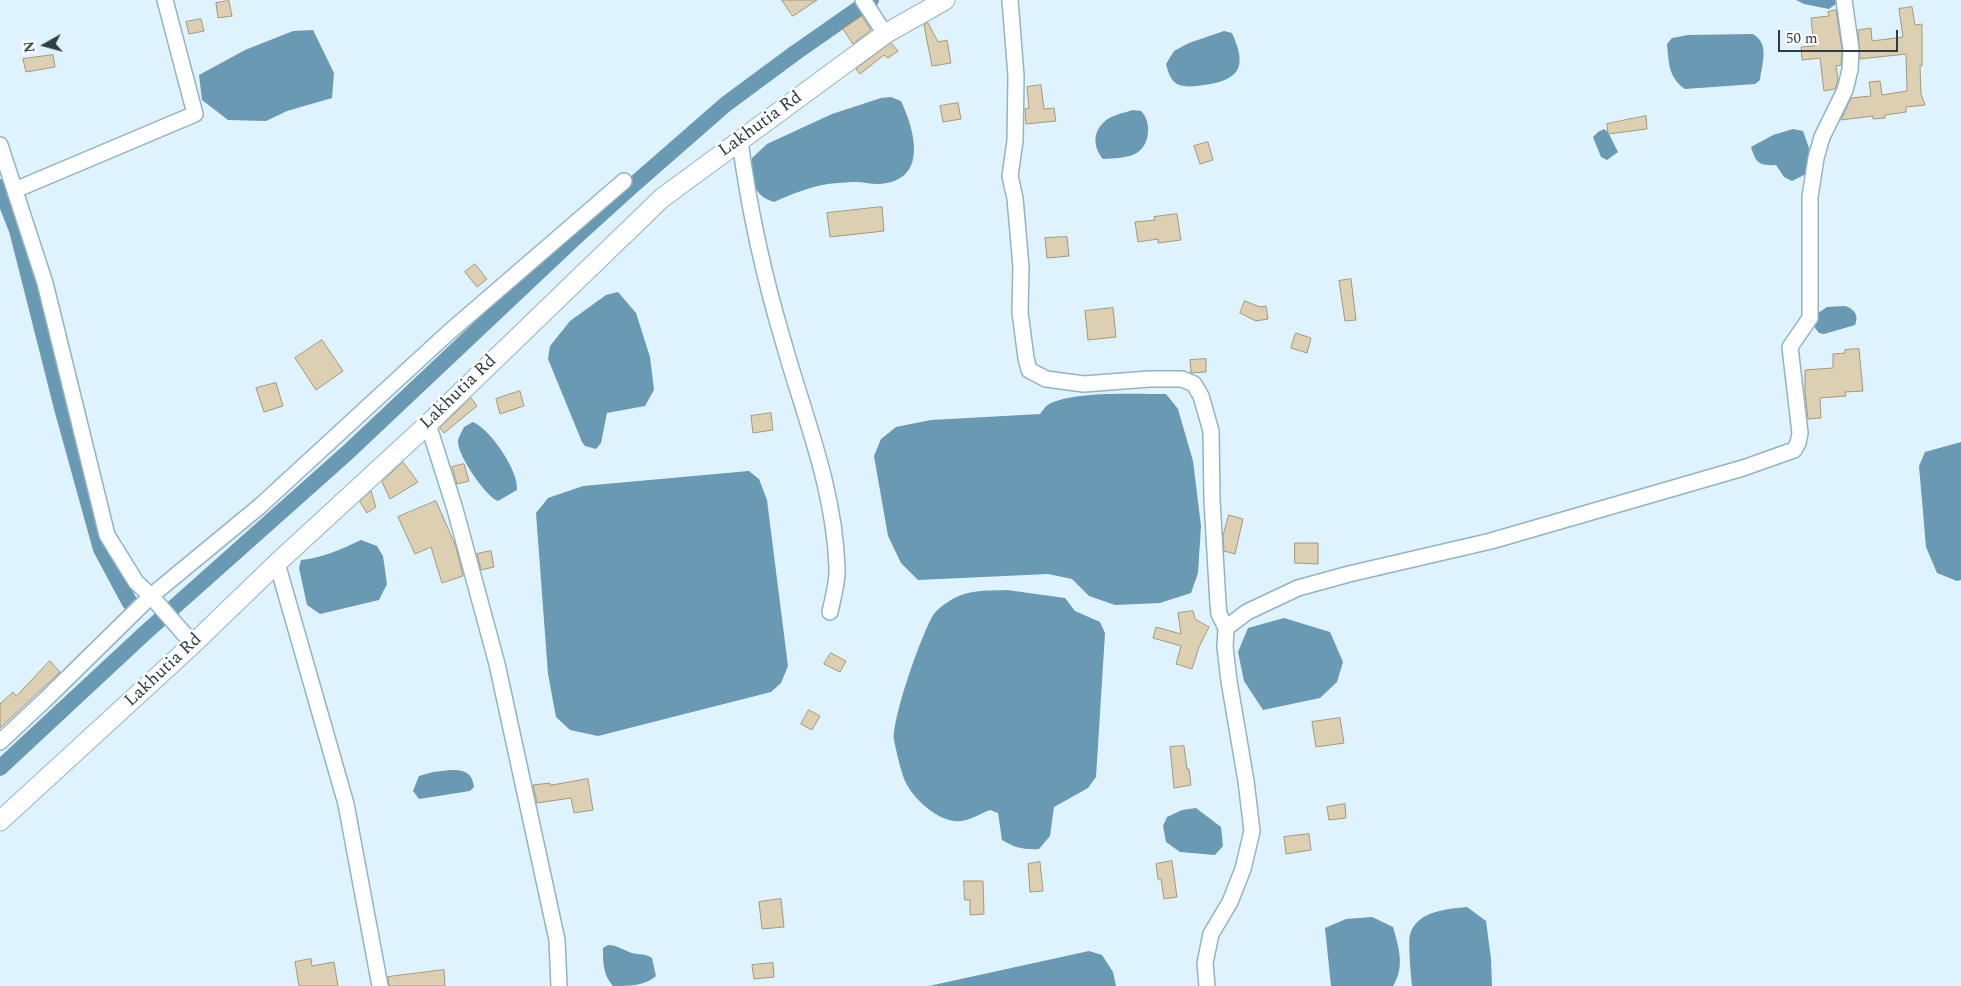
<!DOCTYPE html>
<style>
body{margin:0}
#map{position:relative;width:1961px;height:986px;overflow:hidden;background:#dff3fe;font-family:Spectral,serif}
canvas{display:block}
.north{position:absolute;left:20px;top:20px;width:50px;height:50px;-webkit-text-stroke:4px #fff;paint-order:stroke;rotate:263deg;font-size:14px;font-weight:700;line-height:20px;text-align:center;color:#2f3c43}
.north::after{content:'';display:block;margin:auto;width:18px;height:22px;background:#2f3c43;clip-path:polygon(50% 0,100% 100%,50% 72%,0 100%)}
.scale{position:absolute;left:1778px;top:30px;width:120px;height:22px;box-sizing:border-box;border:2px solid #2f3c43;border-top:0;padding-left:6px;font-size:15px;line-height:18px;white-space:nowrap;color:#2f3c43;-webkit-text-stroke:4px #fff;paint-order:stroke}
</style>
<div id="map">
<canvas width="1961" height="986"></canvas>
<div class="north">N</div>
<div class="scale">50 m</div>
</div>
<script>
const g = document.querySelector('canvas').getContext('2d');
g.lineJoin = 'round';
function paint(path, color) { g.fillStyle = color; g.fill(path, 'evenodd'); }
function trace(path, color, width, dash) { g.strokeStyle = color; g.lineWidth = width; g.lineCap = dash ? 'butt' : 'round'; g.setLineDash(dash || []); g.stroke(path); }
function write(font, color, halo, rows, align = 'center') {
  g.font = font + ' Spectral,serif'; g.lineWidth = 4.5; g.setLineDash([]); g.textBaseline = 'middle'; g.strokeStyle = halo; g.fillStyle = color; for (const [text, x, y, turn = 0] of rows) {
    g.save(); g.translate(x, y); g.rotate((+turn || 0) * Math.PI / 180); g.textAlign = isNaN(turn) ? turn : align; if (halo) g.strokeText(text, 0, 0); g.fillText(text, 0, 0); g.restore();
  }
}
const water = new Path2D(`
 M1796 0H1837L1836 4 1829 9 1804 4Z
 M313 30 334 73 332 98 287 111 266 121 228 120 202 100 199 75 245 50 293 31Z
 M1224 31 1232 33C1247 66 1241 80 1204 85 1195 86 1186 88 1177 84 1170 80 1168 71 1166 64L1174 51 1189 43Z
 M1753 34C1770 44 1762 63 1760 80L1755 84 1685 89C1668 77 1669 63 1667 44L1672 38 1688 35Z
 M891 97 901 101C916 133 928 182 878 184 870 184 863 182 855 182 846 182 837 183 828 184 809 187 792 194 774 202 752 195 751 179 752 158L767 144 832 114 881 98Z
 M1133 110 1141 111C1146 116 1149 124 1148 132 1146 158 1124 158 1103 159 1094 148 1092 134 1103 123 1110 115 1124 113 1133 110Z
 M1604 129 1608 132 1618 152 1607 160 1601 157 1593 137 1598 132Z
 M1793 129 1803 131 1809 148 1806 174 1792 181 1784 177 1776 165C1759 166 1756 163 1751 147L1773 135Z
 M618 292 636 313 650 357 654 390 645 406 607 413 601 443 596 449 585 446 582 442 548 359 550 346 570 321 606 295Z
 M1845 306C1855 309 1859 316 1855 325L1824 334 1819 333 1815 328V315L1827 307Z
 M1166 394 1178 409 1193 461 1201 526 1198 573 1191 593 1160 603 1115 605 1089 596 1072 579 1048 574 918 580 901 563 888 536 874 456 881 439 896 427 931 420 1040 414C1043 410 1046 405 1051 403 1077 391 1136 394 1166 394Z
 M473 422C490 429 519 471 517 490L498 501C486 497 458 456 458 442 458 438 462 431 464 427Z
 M1961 442V580L1957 581 1937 573 1926 547 1919 466 1925 452Z
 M749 471 759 479 767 500 788 666 781 683 771 692 598 736 570 730 556 717 548 674 536 513 548 498 583 486Z
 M361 540 377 546 383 556 387 584 379 600 320 614 307 605 299 568 301 560C322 558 342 549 361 540Z
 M1007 590 1065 598 1075 611 1100 622 1105 633 1096 777 1088 788 1054 807 1050 836 1039 849C1025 850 1015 848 1002 840L998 813 990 810C979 814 966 823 954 821 934 818 913 798 905 781 901 772 896 750 894 740 892 718 920 639 932 617 935 611 943 605 948 602 966 589 987 591 1007 590Z
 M1284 618 1330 632 1343 662 1337 682 1320 698 1263 710 1244 681 1238 652 1248 628Z
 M451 770C464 770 472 772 474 787L470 791 419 799 413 791 419 776 433 772Z
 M1196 808 1221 827 1223 846 1215 855 1180 852 1166 842 1163 826 1167 817 1182 810Z
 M1467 907 1486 921 1491 959 1492 986H1412C1411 976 1408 942 1410 935 1416 911 1447 909 1467 907Z
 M1372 917 1393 927C1399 948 1405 967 1393 986H1331L1325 928 1346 919Z
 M608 945C617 945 623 950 632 953 639 955 645 953 652 958L656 976C645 986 630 986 613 986 603 975 603 963 603 948Z
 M1089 951 1102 955 1113 972 1116 986H929Z`);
const canal = new Path2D(`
 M0 187 17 230 62 408 101 549 130 603
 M0 768 145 633 347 453 576 237 631 187 726 104 795 53 871 0`);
const building = new Path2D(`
 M782 0H817L793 16Z
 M229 1 232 16 218 18 216 3Z
 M1912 7 1915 25 1922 24V66H1920L1921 94 1925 105 1906 107V112L1885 115V118L1873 119V116L1841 120 1851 98 1871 96 1869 82 1880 81 1882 95 1907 91 1906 54 1860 59 1858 30 1871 28 1872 41 1903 37 1899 9Z
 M1836 10 1842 49 1841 65 1836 66 1838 80 1835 89 1824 91 1820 58 1802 60 1801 47 1814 46 1811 18 1829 16 1828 12Z
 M862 16 871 30 853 44 843 29Z
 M201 19 204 31 189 34 186 22Z
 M928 23 938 42 947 40 951 63 932 66 924 25Z
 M891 43 898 51 888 58 884 55 860 74 856 69Z
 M53 55 55 67 26 72 23 59Z
 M1041 85 1044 109 1054 108 1056 121 1026 124 1025 109 1029 108 1027 87Z
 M958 103 961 119 943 122 940 106Z
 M1646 116 1647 129 1608 134 1607 124Z
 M1208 142 1213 160 1200 164 1194 146Z
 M882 207 884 231 830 237 827 213Z
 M1177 214 1181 240 1158 243V239L1138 242 1135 222 1155 220 1154 217Z
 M1067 237 1069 256 1047 258 1045 238Z
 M475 264 487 279 477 287 465 272Z
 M1351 279 1356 320 1345 321 1339 281Z
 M1245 301 1260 307 1266 306 1268 319 1256 321 1240 313Z
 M1113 308 1116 337 1088 340 1085 311Z
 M1296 333 1311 338 1307 353 1291 348Z
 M322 340 343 371 316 390 295 358Z
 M1859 349 1863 391 1845 392 1846 396 1820 398 1821 418 1808 419 1805 392V370L1833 368V354L1845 353V350Z
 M1206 359V372L1191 373 1190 360Z
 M276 383 283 406 264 412 256 388Z
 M520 391 524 406 500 414 496 399Z
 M471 398 477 406 444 433 440 428Z
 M771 413 773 430 753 433 751 416Z
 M403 462 418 482 390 499 382 482Z
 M464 464 469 481 457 484 452 467Z
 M371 491 376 507 367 513 360 502Z
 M436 501 456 547 463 576 442 583 431 547 415 554 398 517Z
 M1229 515 1243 519 1235 554 1224 551 1223 536Z
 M1295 543H1318V564L1295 563Z
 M491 551 494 567 481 570 477 554Z
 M1193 611 1195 619 1209 627 1199 647 1192 669 1176 664 1181 646 1153 638 1156 627 1181 634 1178 613Z
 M831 653 846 661 840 672 824 664Z
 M50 661 60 672 0 728V704L13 692 16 696Z
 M809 710 820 716 812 730 801 724Z
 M1340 718 1344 743 1316 747 1312 722Z
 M1184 746 1187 769H1189L1191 785 1174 788 1170 747Z
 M588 779 593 810 574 813 571 798 537 803 533 785 550 783V785Z
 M1345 804 1346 818 1329 820 1327 807Z
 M1309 834 1311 850 1286 854 1284 837Z
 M1172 861 1177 897 1164 899 1161 879H1158L1156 864Z
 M1040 862 1043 891 1030 892 1028 864Z
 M964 881H983L984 914 970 915V900H965Z
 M781 899 784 927 762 929 759 902Z
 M311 959 312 966 334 962 338 986H299L295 962Z
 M773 963 774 977 754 979 752 965Z
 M444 970 445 986H389L388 977Z`);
const minor = new Path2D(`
 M863 0 885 34
 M1010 0 1016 76 1015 141 1010 176 1015 198 1021 267 1020 312 1026 358 1029 370 1046 379 1084 384 1149 379H1182L1194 384 1201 396 1211 431 1212 500 1218 604 1219 614 1226 628
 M740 141C749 209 764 277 784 344 805 419 834 487 837 567 838 581 833 598 830 612
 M0 145 45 283 107 535 136 582 151 596 193 644
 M15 190 195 114 165 0
 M428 424 455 509 497 664 557 940 559 986
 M277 563 346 804 380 986
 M0 742 47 698 151 596 260 506 448 333 624 181
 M1207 986 1205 963 1211 934 1230 902 1243 869 1252 831 1246 781 1229 681 1225 647 1226 628 1247 612 1298 588 1349 574 1491 541 1743 468 1794 450 1798 443 1800 433 1790 347 1810 318V197L1816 158 1822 137 1845 90 1850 70 1851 49 1844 0`);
const tertiary = new Path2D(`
 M0 821 193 644 277 563 428 424 662 198 885 34 945 0`);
const streetNames = [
 ["Lakhutia Rd",761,125,-36],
 ["Lakhutia Rd",459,393,-44],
 ["Lakhutia Rd",164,671,-43]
];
paint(water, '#6999b3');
trace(canal, '#6999b3', 16);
paint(building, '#ddcfb1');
trace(building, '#a5977b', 1);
trace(minor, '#93b3c4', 18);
trace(tertiary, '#93b3c4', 21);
trace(minor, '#fff', 15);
trace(tertiary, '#fff', 19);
write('18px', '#2f3c43', '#fff', streetNames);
</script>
